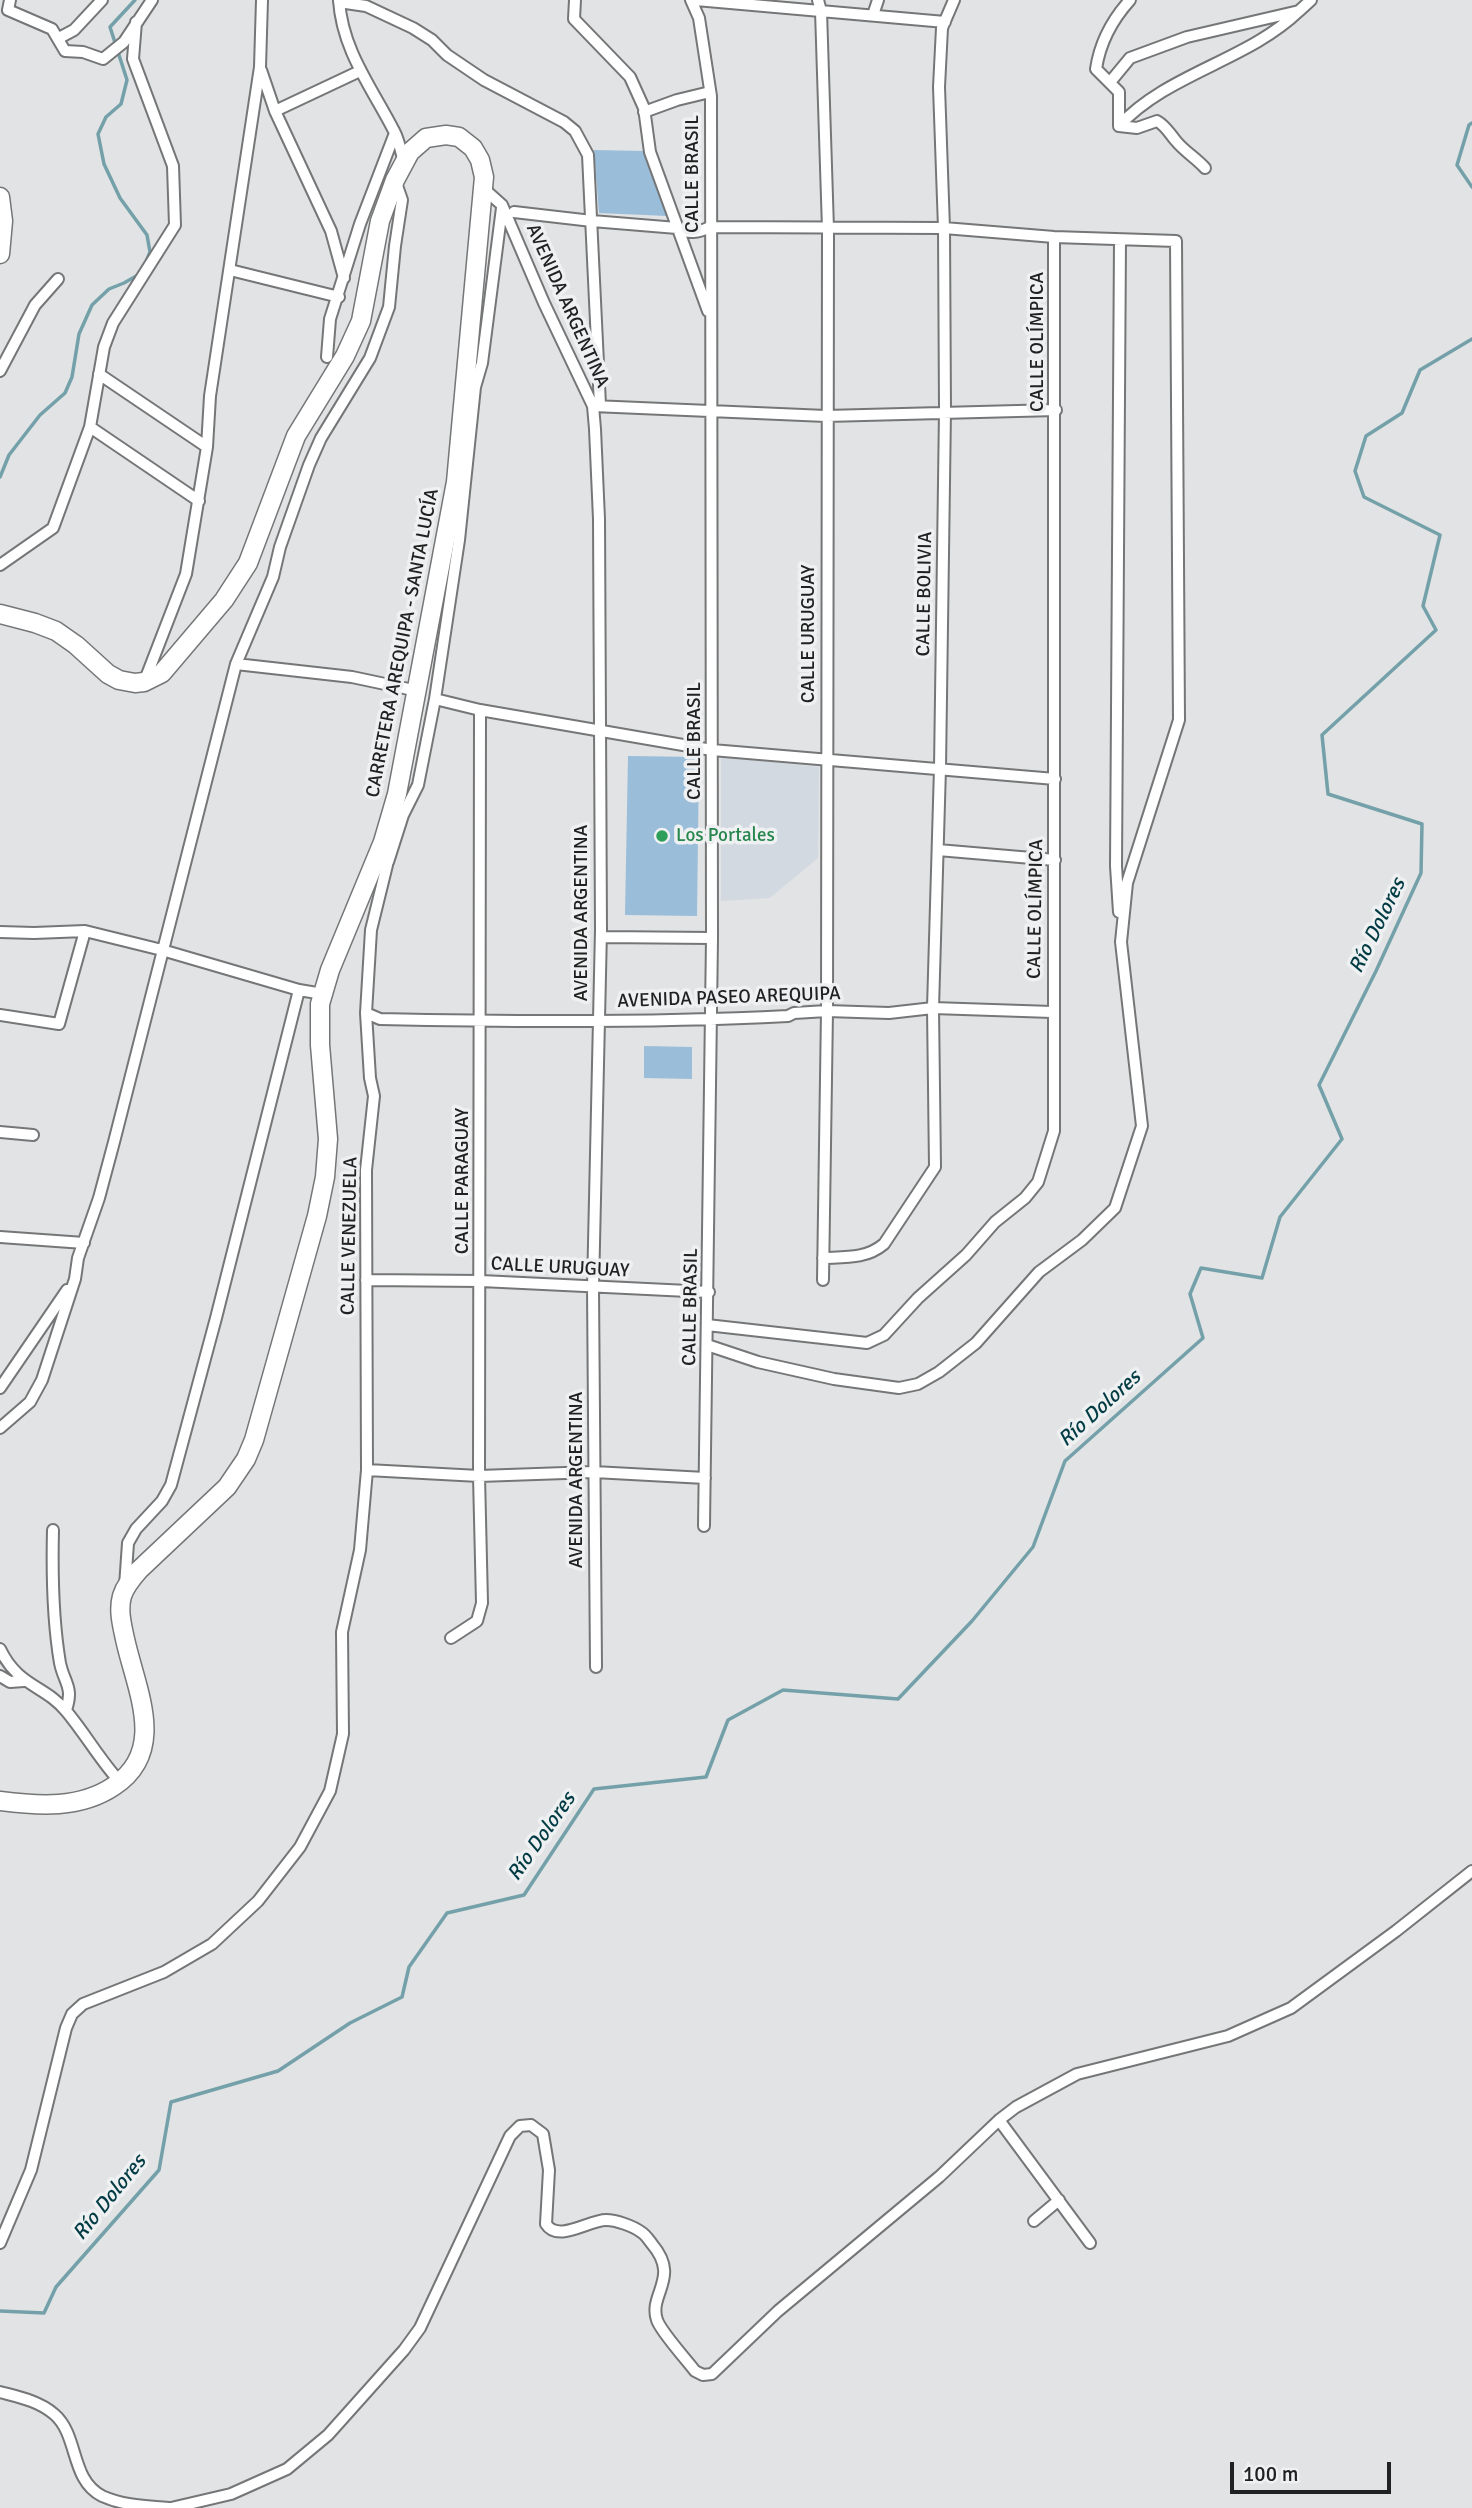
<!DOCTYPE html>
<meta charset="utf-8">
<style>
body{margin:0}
#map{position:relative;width:1472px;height:2508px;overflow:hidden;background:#e1e3e4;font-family:Signika,sans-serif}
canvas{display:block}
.scale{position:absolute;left:1230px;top:2462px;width:161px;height:32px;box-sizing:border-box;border:4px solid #212121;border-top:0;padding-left:9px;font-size:21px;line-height:24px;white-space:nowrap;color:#212121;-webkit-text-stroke:5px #eef0f1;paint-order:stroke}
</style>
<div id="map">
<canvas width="1472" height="2508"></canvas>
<div class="scale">100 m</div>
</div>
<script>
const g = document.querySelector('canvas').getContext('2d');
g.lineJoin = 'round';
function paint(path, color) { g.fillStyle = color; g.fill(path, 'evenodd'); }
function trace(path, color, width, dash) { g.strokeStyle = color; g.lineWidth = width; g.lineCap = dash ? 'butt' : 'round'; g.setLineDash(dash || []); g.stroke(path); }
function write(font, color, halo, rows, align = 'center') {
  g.font = font + ' Signika,sans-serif'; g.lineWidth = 7; g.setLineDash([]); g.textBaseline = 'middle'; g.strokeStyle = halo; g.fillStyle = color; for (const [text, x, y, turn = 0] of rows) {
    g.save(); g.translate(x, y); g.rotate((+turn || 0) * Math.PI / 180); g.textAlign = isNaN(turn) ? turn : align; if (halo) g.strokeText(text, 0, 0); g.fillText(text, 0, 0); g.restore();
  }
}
const built = new Path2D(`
 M721 757 819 767 818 858 770 898 721 901Z`);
const green = new Path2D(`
 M594 150 644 151 667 216 599 213Z
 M628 756 699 757 697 916 625 915Z
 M644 1046 692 1047V1079L644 1078Z`);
const stream = new Path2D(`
 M135 0 110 27 127 80 121 104 106 117 98 134 104 164 120 198 147 235 150 252 146 262
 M1472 123 1469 125 1457 165 1472 187
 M0 477 9 455 40 415 65 393 72 377 79 334 92 305 109 289 124 283 138 275
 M0 2311 44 2313 56 2287 159 2170 171 2102 278 2071 350 2023 402 1997 409 1967 447 1913 524 1895 594 1789 706 1777 728 1720 783 1690 898 1699 972 1621 1033 1547 1065 1461 1203 1338 1190 1294 1201 1268 1262 1278 1280 1217 1342 1139 1319 1085 1376 971 1421 873 1422 824 1328 794 1322 735 1436 630 1423 606 1440 535 1364 497 1355 471 1366 436 1402 413 1420 370 1472 339`);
const street = new Path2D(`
 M10 0 8 10 52 29 65 51 83 52 103 59 124 42 152 0
 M339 0C342 50 372 88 394 131 399 140 401 152 404 162
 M575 0 574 19 630 77 644 108 650 152 708 311
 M691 0 699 18 711 96 712 938 704 1526
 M696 0 945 22
 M818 0 821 11 828 229 827 1011 823 1280
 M1130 0C1112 20 1100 42 1096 69L1119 92V126L1137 128 1157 121C1166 126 1169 133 1176 141 1184 151 1196 158 1205 168
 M339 2 366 6 413 28 432 40 447 55 484 80 564 122 575 131 588 155 600 405
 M873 15 878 0
 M59 38 74 30 102 0
 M261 70 275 111 331 231 344 278
 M1111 81 1130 58 1187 37 1299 11 1311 0
 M275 111 360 71
 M644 112 677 100 710 92
 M1119 126C1168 73 1247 61 1299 11
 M483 188 502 205 544 303 593 406 595 429 599 519 601 930 593 1288 596 1667
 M514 212 592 221 677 228C689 234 698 233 710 227L944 228 1054 237 1176 241 1179 720 1127 883 1121 942 1142 1126 1115 1208 1082 1240 1039 1272 976 1343 939 1372 918 1384 899 1388 834 1379 758 1362 707 1345
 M230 270 339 297
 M327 357 330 319 360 224 395 133
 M0 371 35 305 58 279
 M99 374 207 447
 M593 406 826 416 1056 410
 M90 427 199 501
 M0 565 53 528 90 427 104 347 113 323 175 225 173 166 133 59 136 22
 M236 664 352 677 418 691
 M145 680 186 574 207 447 210 396 260 67 262 0
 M435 699 480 710 712 750 1055 779
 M938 850 1055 860
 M388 862 403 815 418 785 435 699 459 540 475 387 482 363 502 208
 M1119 912 1116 866 1120 240
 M0 932 34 933 85 931 162 950 299 990 323 994
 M601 937 712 938
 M366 1013 380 1019C516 1022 653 1023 788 1016L794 1013 827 1011 889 1013 933 1008 1052 1012
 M0 1015 59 1024 85 931
 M0 1132 33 1135
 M0 1237 84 1243
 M823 1258C846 1257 866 1259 884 1244L935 1167 933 1008 940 768 945 411 944 228 939 87 942 28 954 0
 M366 1280 481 1281 709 1292
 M707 1325 867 1343 884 1335 918 1298 966 1255 995 1222 1025 1198 1038 1182 1054 1131V237
 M0 1388 67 1290
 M0 1428 30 1402 42 1380 75 1279 78 1258 99 1198 114 1142 236 664 273 577 280 547 309 465 321 438 370 358 389 307 395 246 402 200 395 180
 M367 1470 479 1476 594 1472 705 1478
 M53 1530C52 1571 53 1622 60 1663 64 1683 74 1687 66 1710
 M125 1586 128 1543 136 1529 162 1501 171 1485 216 1318 299 990
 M451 1638 477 1621 482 1603 479 1476 480 710
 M0 1649C18 1687 45 1685 67 1712 86 1735 100 1760 120 1782
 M0 1676 10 1682 24 1681
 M999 2120 1090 2243
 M1034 2221 1059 2200
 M0 2243 31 2170 66 2028 72 2014 83 2004 164 1972 212 1944 258 1901 300 1847 330 1791 343 1734 342 1632 360 1550 367 1470 366 1170 374 1096 370 1078 366 1013 371 930 387 865 383 845
 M0 2392C19 2397 39 2401 54 2414 79 2435 70 2480 102 2496 124 2506 147 2506 171 2508
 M171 2508 231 2494 287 2469 328 2435 404 2350 420 2328 510 2136 520 2126 531 2125 543 2134 549 2170 546 2224C558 2243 589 2220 606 2220 616 2220 633 2226 641 2232 645 2234 649 2240 652 2244 681 2278 648 2294 657 2320 661 2332 686 2359 695 2371L703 2375 712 2374 778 2311 939 2177 999 2120 1016 2107 1077 2074 1228 2036 1291 2008 1396 1931 1472 1871`);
const primary = new Path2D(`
 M0 197 3 221 0 254
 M0 614 35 623 56 631 76 645 108 674 119 680 135 683 144 682 162 673 224 600 248 563 296 436 345 356 361 321 380 221 395 180 410 152 426 138 446 135 459 137 473 148 480 160 484 177 456 482 397 794 383 842 330 970 320 1004V1045L328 1139 325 1177 317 1216 254 1440 246 1459 227 1487 139 1570C132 1578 125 1586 122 1596 118 1610 122 1625 125 1639 136 1690 168 1750 114 1786 80 1809 39 1806 0 1801`);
const markers = [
 [662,836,7,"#2e9e5b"]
];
const streetNames = [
 ["CALLE BRASIL",693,174,-90],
 ["AVENIDA ARGENTINA",567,306,66],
 ["CALLE OLÍMPICA",1038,342,-90],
 ["CALLE BOLIVIA",925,594,-89],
 ["CALLE URUGUAY",809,634,-90],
 ["CARRETERA AREQUIPA - SANTA LUCÍA",403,643,-79],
 ["CALLE BRASIL",695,741,-90],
 ["CALLE OLÍMPICA",1036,909,-89],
 ["AVENIDA ARGENTINA",582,913,-90],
 ["AVENIDA PASEO AREQUIPA",729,998,-2],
 ["CALLE PARAGUAY",463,1181,-90],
 ["CALLE VENEZUELA",350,1236,-89],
 ["CALLE URUGUAY",560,1268,3],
 ["CALLE BRASIL",691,1307,-89],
 ["AVENIDA ARGENTINA",577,1480,-90]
];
const leisureNames = [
 ["Los Portales",676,836]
];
const waterNames = [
 ["Río Dolores",1378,926,-64],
 ["Río Dolores",1100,1409,-42],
 ["Río Dolores",542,1837,-55],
 ["Río Dolores",110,2198,-51]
];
paint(built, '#d2d9e0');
paint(green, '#9abdda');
trace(stream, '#74a1a9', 3.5);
trace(street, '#757677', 14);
trace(primary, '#757677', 21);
trace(street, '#fff', 10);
trace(primary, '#fff', 18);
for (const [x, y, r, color] of markers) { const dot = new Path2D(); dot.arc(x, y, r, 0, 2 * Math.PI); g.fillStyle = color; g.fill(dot); trace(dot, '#eef0f1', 2.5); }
write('19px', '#212121', '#eef0f1', streetNames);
write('19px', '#27864d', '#eef0f1', leisureNames, 'left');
write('italic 21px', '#003b44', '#eef0f1', waterNames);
</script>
